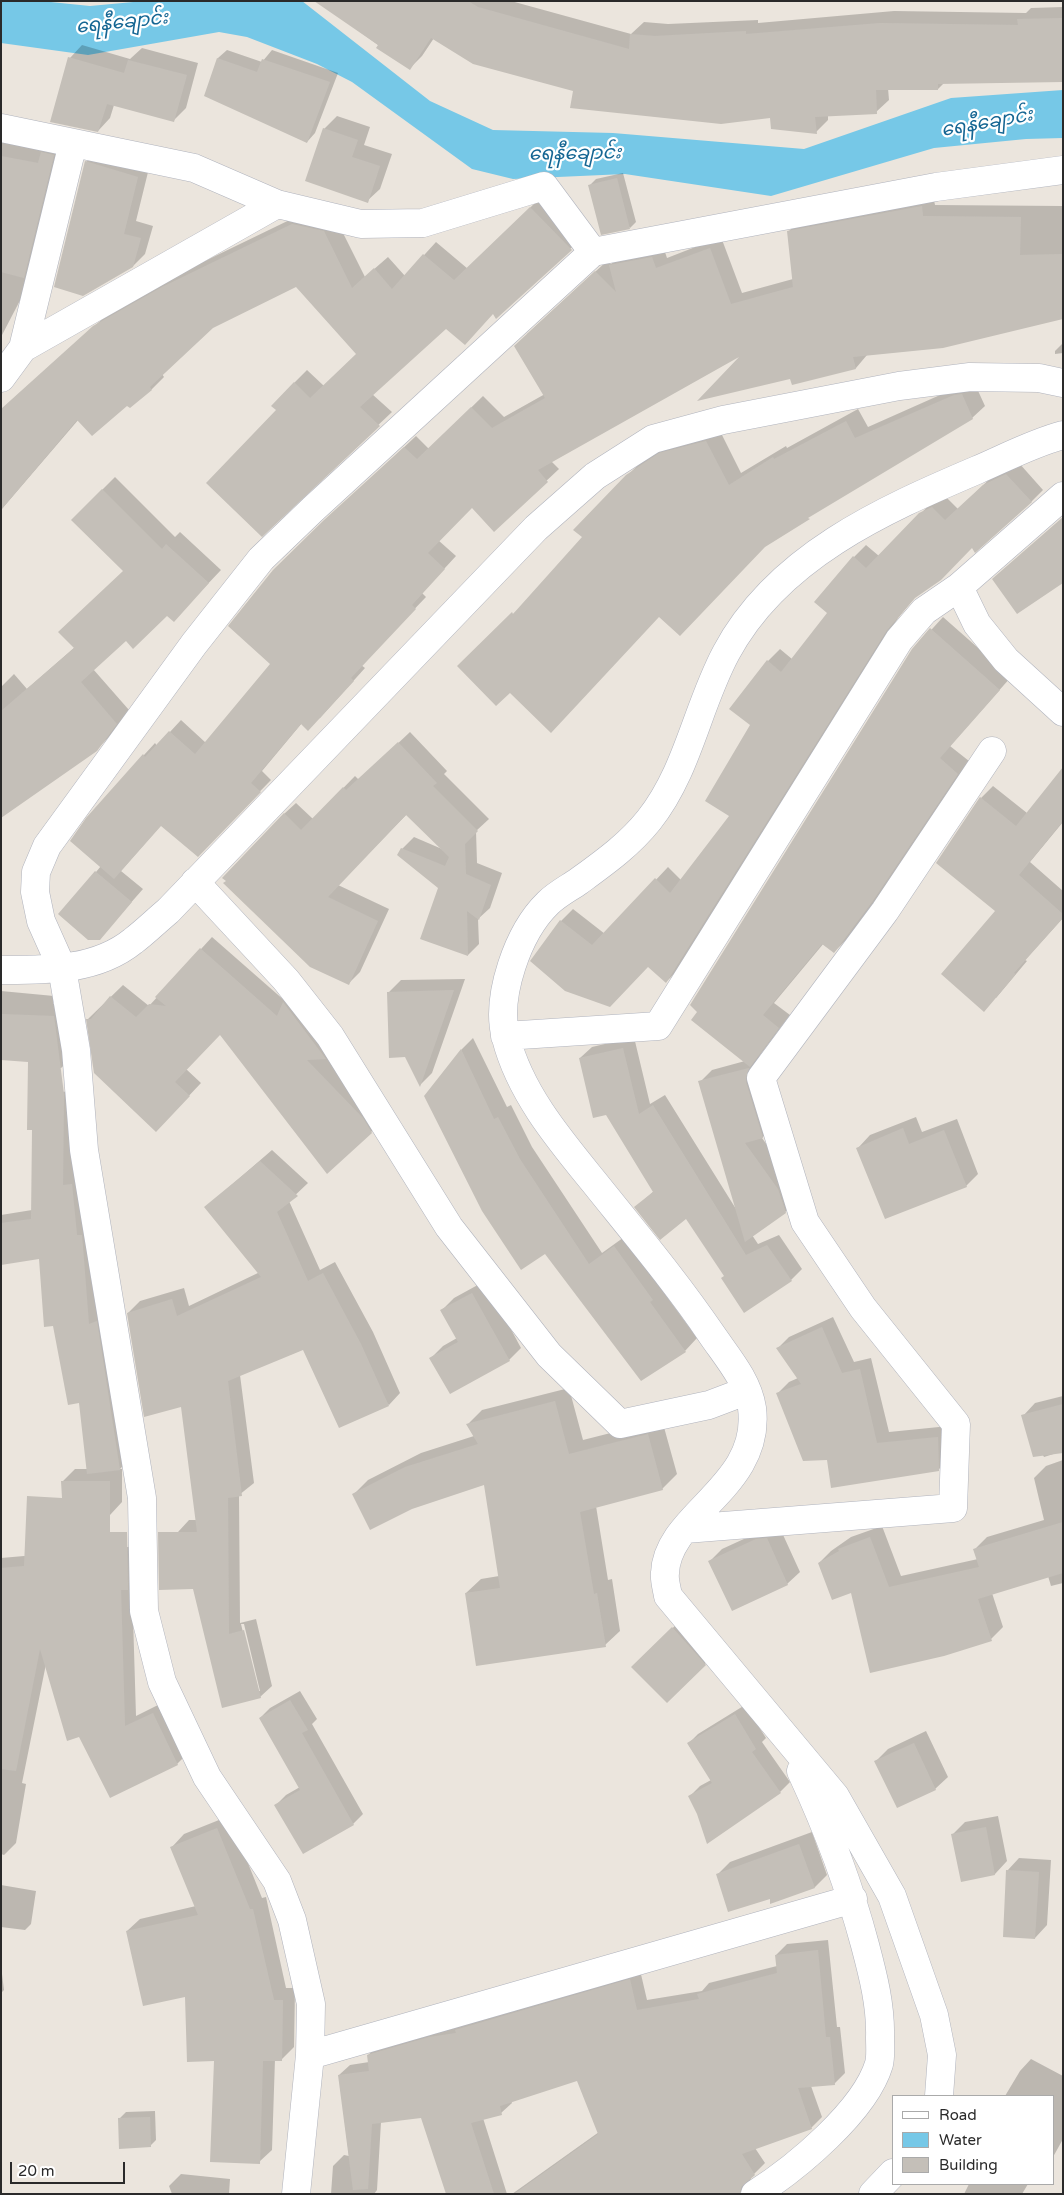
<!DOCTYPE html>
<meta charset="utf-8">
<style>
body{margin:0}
#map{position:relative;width:1064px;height:2195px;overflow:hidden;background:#ebe5dd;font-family:"Varela Round",sans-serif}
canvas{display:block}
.frame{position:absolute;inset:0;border:2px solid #2a2a2a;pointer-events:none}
.legend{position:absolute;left:892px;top:2095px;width:162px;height:90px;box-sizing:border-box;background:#fff;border:1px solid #aaa;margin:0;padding:6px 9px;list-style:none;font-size:15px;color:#2a2a2a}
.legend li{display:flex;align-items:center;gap:10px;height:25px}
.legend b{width:25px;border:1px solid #aaa}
.scale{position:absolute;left:10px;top:2162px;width:115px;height:22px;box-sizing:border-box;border:2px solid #2a2a2a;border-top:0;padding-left:6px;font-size:15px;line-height:18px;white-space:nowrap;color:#2a2a2a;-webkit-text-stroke:4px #fff;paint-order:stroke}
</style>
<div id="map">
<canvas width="1064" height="2195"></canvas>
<div class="frame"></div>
<ul class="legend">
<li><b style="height:6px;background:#fff"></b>Road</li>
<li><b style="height:14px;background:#76c8e7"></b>Water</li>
<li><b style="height:14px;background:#c4bfb8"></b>Building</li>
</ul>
<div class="scale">20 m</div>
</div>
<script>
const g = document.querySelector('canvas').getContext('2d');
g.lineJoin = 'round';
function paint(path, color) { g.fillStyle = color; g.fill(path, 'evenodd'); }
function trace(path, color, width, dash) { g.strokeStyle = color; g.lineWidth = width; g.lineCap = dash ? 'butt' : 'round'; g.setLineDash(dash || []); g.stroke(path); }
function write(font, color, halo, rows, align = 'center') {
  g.font = font + ' "Varela Round","Noto Sans Myanmar",sans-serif'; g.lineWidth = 4.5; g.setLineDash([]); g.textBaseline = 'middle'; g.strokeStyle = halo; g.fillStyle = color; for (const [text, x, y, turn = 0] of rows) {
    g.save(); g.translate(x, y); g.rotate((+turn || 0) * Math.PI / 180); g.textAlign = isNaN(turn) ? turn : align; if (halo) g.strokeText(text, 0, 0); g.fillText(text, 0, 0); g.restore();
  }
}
const water = new Path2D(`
 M1 1H41L90 6 144 1H302L430 101 493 130 613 133 804 149 951 98 1063 90V138L1026 139 934 148 771 196 625 174 513 179 472 169 352 82 317 64 247 37 219 32 88 55 1 43Z`);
const shadow = new Path2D(`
 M317 1H511L631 34 644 22 668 24 758 20V23L894 11 1026 13 1031 8 1063 7V80L944 83 938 89 888 88 889 100 876 112 828 115V120L816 132 771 117 574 90 434 38 422 56 410 68Z
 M82 45 130 59 142 48 198 63 186 108 173 121 114 105 110 118 98 131 70 58Z
 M227 50 262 62 272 50 338 73 315 133 307 142 206 95 218 58Z
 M337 116 370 127 364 145 392 154 380 189 367 201 324 129Z
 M1 142 66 143 28 285 1 337Z
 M98 150 150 164 136 221 153 226 145 254 133 266 86 162Z
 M623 173 636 222 630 228 590 185 596 179Z
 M543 195 584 236 497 317 494 313 446 327 372 394 392 412 262 535 278 410 294 383 307 370 324 386 357 354 296 286 212 327 162 374 164 377 152 389 127 404 79 419 1 510V415L14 398 108 314 176 275 306 212 336 219 365 277 388 257 405 276 436 242 468 269Z
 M933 195 935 205 1063 206V317L867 355 856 368 791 377 744 353 551 461 559 469 494 530 472 506 438 540 456 556 422 593 426 597 361 665 365 668 320 718 302 723 262 771 271 780 209 844 161 825 121 871 143 889 99 939 96 872 101 866 87 819 144 755 155 743 157 746 181 720 206 743 271 664 286 558 416 436 429 449 483 396 504 417 545 394 527 334 607 261 611 264 622 254 663 246 667 258 721 237 742 293 793 279 788 232 800 220Z
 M1063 343V353L1055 354V351Z
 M974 382 985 406 972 418 814 513 660 615 510 691 458 666 526 602 583 537 627 476 640 463 673 442 719 429 741 473 786 446 787 448 858 409 868 427 967 383Z
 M1019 463 1043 490 1031 502 972 547 916 596 898 618 678 970 666 982 649 966 532 961 561 921 573 909 605 934 668 867 681 880 731 815 768 661 780 649 792 659 829 613 854 557 866 545 879 556 933 501 945 496 958 509 996 473Z
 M115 477 175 537 180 532 221 570 186 607 167 614 126 639 93 669 129 710 109 737 96 750 1 800V687L14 674 27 689 75 647 124 570 72 520Z
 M943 617 1011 677 950 746 969 761 884 889 846 940 834 952 824 943 774 1003 790 1015 760 1055 757 1070 774 1125 762 1138 790 1177 797 1200 785 1212 752 1235 758 1244 779 1235 802 1269 791 1280 725 1275 686 1218 636 1207 654 1191 580 1058 592 1047 634 1037 650 1104 665 1095 736 1209 700 1082 712 1070 745 1061 693 1020 913 650Z
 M410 732 447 771 444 774 489 819 476 831 477 863 502 873 490 908 478 919 479 944 468 955 439 887 402 849 414 837 442 849 407 814 338 885 389 909 360 972 349 983 284 814 296 803 313 819 355 776 359 780Z
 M1063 769V822L1030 862 1063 891V918L1025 960 1027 961 996 998 997 911 981 798 993 786 1027 813Z
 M212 937 285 1001 383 1120 371 1132 220 1034 186 1069 201 1083 168 1118 88 1019 123 985 149 1006Z
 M465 979 432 1073 420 1085 389 992 401 980Z
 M1 991 54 996 53 1004 65 1005 73 1057 61 1068 29 1065V1060L1 1059Z
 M473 1038 507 1107 511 1105 532 1147 602 1253 627 1235 664 1287 662 1290 697 1338 685 1351 546 1252 461 1050Z
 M74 1091V1175L82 1174 130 1458 120 1469H122V1502L110 1515 63 1481 75 1469H88L80 1401 40 1258 1 1264V1215L32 1210 45 1093Z
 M916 1117 922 1132 957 1119 978 1174 966 1186 858 1148 870 1135Z
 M272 1150 308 1183 289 1201 320 1270 335 1262 373 1332 400 1393 389 1405 304 1349 240 1375 254 1483 239 1495 240 1623 256 1619 272 1686 260 1697 194 1588 178 1532 189 1520H197L182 1405 128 1313 140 1301 184 1288 189 1306 260 1272 206 1207ZM241 1624H244L260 1691H257Z
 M485 1281 521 1348 509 1360 431 1358 443 1346 457 1338 441 1311 454 1298Z
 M833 1317 854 1362 871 1358 889 1432 949 1426 950 1459 938 1470 828 1459 778 1393 789 1382 798 1378 778 1348 789 1337Z
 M569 1388 583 1440 662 1420 677 1474 662 1489 596 1506 608 1580 612 1579 620 1631 605 1645 466 1593 481 1579 499 1576 485 1484 354 1494 368 1480 421 1453 474 1436 468 1424 482 1410Z
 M1063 1396V1451L1044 1457 1023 1416 1035 1403Z
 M1063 1460V1583L1051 1586 1048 1576 992 1593 1003 1627 991 1639 852 1591 819 1563 831 1551 851 1537 882 1526 901 1576 978 1559 975 1549 987 1537 1044 1520 1034 1478 1046 1466Z
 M779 1526 800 1572 787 1584 710 1561 722 1549 770 1527Z
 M139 1546 132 1584 136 1716 164 1702 189 1752 177 1764 111 1796 46 1664 22 1783 26 1784 16 1843 4 1855 1 1854V1558Z
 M685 1616 717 1652 667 1701 633 1667Z
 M300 1691 317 1719 312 1724 363 1814 353 1824 276 1805 286 1795 300 1787 260 1718 270 1708Z
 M745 1705 766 1738 762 1742 790 1782 780 1792 699 1813 690 1796 700 1786 711 1780 688 1744 698 1734Z
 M926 1731 948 1777 935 1789 876 1761 888 1749Z
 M229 1816 262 1898 266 1897 286 1988H295L294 2047 282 2059H275L272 2150 259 2162 186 1995 127 1931 140 1919 196 1906 172 1847 184 1834Z
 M998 1816 1007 1861 995 1874 962 1881 952 1835 965 1822Z
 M812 1832 827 1875 815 1887 772 1902 771 1897 718 1874 730 1862Z
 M1019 1858 1051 1860 1047 1925 1035 1938 1007 1871Z
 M1 1885 36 1891 31 1924 25 1930 1 1927Z
 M828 1940 837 2027H840L845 2073 834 2084 811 2086 822 2117 811 2128 755 2148 765 2163 751 2177 750 2183 739 2194H512L599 2132 578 2079 511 2100 512 2103 501 2113 483 2118 507 2194H448L422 2117 381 2122 377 2190 374 2194H331L333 2166 344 2155 349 2156 339 2075 350 2065 369 2062 368 2055 379 2045 640 1970 647 2000 702 1991 709 1983 777 1966 776 1955 787 1944Z
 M1 1966 4 1990 1 1993Z
 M1031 2059 1063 2076V2139L1053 2157V2096H1005L1020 2071Z
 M155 2111 156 2140 150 2146 120 2118 126 2112Z
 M181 2174 230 2179 229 2194H172L169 2186Z
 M969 2184H1028L1022 2194H964Z`);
const building = new Path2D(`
 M314 1H468L478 7 629 49 630 34 655 36 746 31V34L880 23 1018 25 1017 19 1063 18V82L938 84V90H876L877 114 815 117 817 134 771 129 770 118 721 124 570 108 573 91 473 64 431 38 410 70 376 48 378 45Z
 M68 57 124 73 128 60 187 75 174 122 107 104 98 132 50 122Z
 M217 58 257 72 262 59 330 82 307 143 204 96Z
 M323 128 358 140 352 157 380 166 368 203 305 181Z
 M41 152 54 155 24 278 1 272V156L38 163Z
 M85 161 138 177 124 234 141 238 133 267 83 296 54 287Z
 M617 178 630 229 601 235 588 185Z
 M922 206 923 216 1021 217 1020 255 1063 254V319L943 348 853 357 856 369 792 385 790 379 697 401 739 357 538 470 548 482 494 532 472 508 428 553 445 569 412 605 416 609 351 678 354 681 308 731 301 724 251 783 261 792 198 857 161 826 114 879 70 841 86 818 143 754 145 757 169 731 195 754 270 664 228 626 273 570 324 520 404 447 417 459 471 407 492 428 545 398 514 346 595 271 616 292 609 265 652 257 656 268 710 248 731 304 793 287 787 231Z
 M530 207 572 250 496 319 493 314 465 345 446 329 360 407 380 426 262 537 206 483 276 410 271 406 294 382 310 398 356 354 296 287 213 328 150 387 152 390 130 408 127 406 92 436 77 420 1 510V409L93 326 162 287 292 224 324 231 352 288 374 268 392 289 423 254 454 280Z
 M962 394 973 419 808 518 810 519 765 547 680 636 659 617 551 733 510 693 496 706 457 666 512 612 513 614 582 537 573 530 626 475 659 453 706 441 729 485 773 457 774 459 846 421 855 438 954 395Z
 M1006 474 1032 502 975 553 972 548 941 580 915 598 887 630 666 983 648 967 610 1007 565 991 530 961 560 920 592 945 655 878 670 893 729 816 705 801 750 725 729 709 767 660 781 672 827 613 814 602 853 556 866 568 919 513 932 507 945 520 983 485Z
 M102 489 162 549 166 544 209 583 174 622 167 616 133 649 126 641 81 682 117 724 97 751 1 818V711L74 648 58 632 123 571 71 520Z
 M1063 517V583L1017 614 992 579Z
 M930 628 1000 690 940 758 958 774 872 902 834 953 822 944 763 1015 779 1028 750 1067 691 1020 697 1012 690 1005 912 649Z
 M398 742 437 783 433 786 478 831 465 844 466 874 491 885 479 920 467 911 468 956 420 939 438 888 397 855 401 848 445 866 449 857 406 815 328 897 378 921 349 985 310 967 223 883 226 881 222 878 284 813 301 830 343 787 346 790Z
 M1063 767V821L1019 875 1063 914V918L1014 973 1016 974 984 1012 941 974 995 911 936 863 980 797 1016 826Z
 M95 871 132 902 100 940H88L58 914Z
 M200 948 277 1016 283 1002 326 1059 307 1060 363 1118 372 1133 327 1174 220 1035 175 1082 190 1096 156 1132 94 1073 86 1019H91L110 996 136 1017 149 1004 166 1006 155 997Z
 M454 990 420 1087 405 1057 389 1058 387 992Z
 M1 1014 54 1016 64 1094 63 1185 72 1184 77 1235H82L89 1324 97 1321 120 1470 87 1474 79 1403 68 1405 53 1326 44 1327 39 1259 1 1265V1223L31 1219 32 1130H27L28 1062 1 1060Z
 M623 1048 639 1114 653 1105 746 1255 767 1245 792 1281 744 1313 721 1278 724 1276 686 1219 660 1240 634 1207 653 1192 606 1115 593 1118 579 1058Z
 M461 1049 494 1119 498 1117 520 1159 589 1264 614 1246 653 1300 650 1302 686 1352 641 1381 545 1254 521 1270 482 1211 424 1096Z
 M749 1068 746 1082 763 1138 745 1143 778 1189 786 1213 745 1242 698 1081Z
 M903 1128 909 1144 944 1130 967 1187 885 1219 856 1148Z
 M260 1161 298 1196 277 1212 308 1281 323 1273 361 1344 389 1406 339 1428 303 1350 228 1381 242 1496 228 1498 229 1634 244 1630 261 1698 222 1708 193 1589 159 1590 158 1532H197L181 1407 144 1417 127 1313 172 1299 177 1316 261 1277 204 1207Z
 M472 1293 510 1361 450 1394 429 1358 458 1342 440 1310Z
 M822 1327 842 1373 860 1369 877 1443 938 1437 939 1471 831 1488 827 1460 803 1461 776 1393 801 1384 776 1348Z
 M555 1401 569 1454 648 1434 663 1490 580 1512 594 1594 597 1593 606 1647 476 1666 465 1593 500 1588 484 1485 412 1509 370 1530 352 1494 405 1467 478 1444 466 1424Z
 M1063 1404V1453L1033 1457 1021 1415Z
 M61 1481H110V1532H127L128 1590H121L125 1726 153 1713 178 1765 110 1798 79 1737 67 1741 40 1649 16 1771 1 1769V1568L24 1566 27 1496 62 1498Z
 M1063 1522V1573L978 1599 992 1641 944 1656 870 1673 851 1593 832 1600 818 1563 839 1551 838 1549 870 1537 889 1587 979 1567 973 1549Z
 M767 1538 788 1585 732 1611 708 1561 756 1539Z
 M672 1627 706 1665 667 1703 631 1667Z
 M290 1700 308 1730 302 1733 354 1825 303 1854 274 1805 300 1790 259 1718Z
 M735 1714 756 1749 752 1752 781 1793 707 1844 697 1814 688 1796 712 1783 687 1743Z
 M914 1743 936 1790 897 1808 874 1761Z
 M986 1827 995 1875 961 1882 951 1834Z
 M217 1828 250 1909H253L274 2000H283L282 2061H263L260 2164 210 2162 214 2061 187 2062 185 1997 143 2006 126 1931 198 1915 170 1847Z
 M799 1844 815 1888 770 1904V1899L728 1912 716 1874Z
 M1006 1870 1039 1872 1035 1939 1003 1937Z
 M818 1950 826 2037H830L835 2085 798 2088 812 2129 742 2154 755 2175 741 2187 740 2194H514L598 2134 577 2081 500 2106 502 2115 471 2123 494 2194H446L421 2118 372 2124 368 2189 353 2190 338 2075 369 2071 367 2055 429 2037 456 2033 455 2030 630 1979 637 2010 699 1999 697 1994 777 1973 775 1955Z
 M150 2117 151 2147 119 2149 118 2118Z`);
const minor = new Path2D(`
 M1 128 194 168 277 204 361 224 423 223 544 186 593 252
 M23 348 277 204
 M1 378 23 348 73 143
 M959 587 977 624 1006 660 1063 712
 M195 882 286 980 330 1036 449 1227 549 1355 620 1424 709 1405 746 1391
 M1 970C46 970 96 971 133 941 145 932 156 921 168 911L536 528 595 476 653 439 723 420 899 386 970 377 1039 378 1063 383
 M505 1036 658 1026 899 640 924 611 959 587 1063 496
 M685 1529 953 1508 956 1424 863 1308 805 1222 761 1078 885 911 992 751
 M310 2055 853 1899
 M939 2096 942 2055 934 2015 892 1896 835 1796 668 1596C667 1589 664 1580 665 1573 667 1514 762 1487 752 1408 748 1381 727 1357 712 1335 676 1282 634 1232 594 1182 559 1139 520 1093 506 1038 495 997 518 932 548 903 557 894 569 888 579 881 605 862 629 845 649 820 688 771 697 707 726 653 777 557 883 510 977 470 1005 458 1033 443 1063 435
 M296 2194 310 2055 311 2004 292 1920 277 1881 207 1777 162 1682 144 1611 142 1498 84 1150 76 1050 62 968 41 921 35 892 36 872 47 846 194 644 261 559 313 509 593 252 936 187 1063 170
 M755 2194C796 2168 865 2111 879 2064 881 2056 880 2046 880 2038 881 2006 873 1975 865 1945 849 1885 827 1827 801 1771
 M873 2194 893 2173`);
const waterNames = [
 ["ရေနီချောင်း",122,23,-6],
 ["ရေနီချောင်း",987,123,-10],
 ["ရေနီချောင်း",575,154,-1]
];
paint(water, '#76c8e7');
paint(shadow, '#0003');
paint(building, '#c4bfb8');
trace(minor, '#b0b3bd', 29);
trace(minor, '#fff', 28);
write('italic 19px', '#156693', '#fff', waterNames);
</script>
